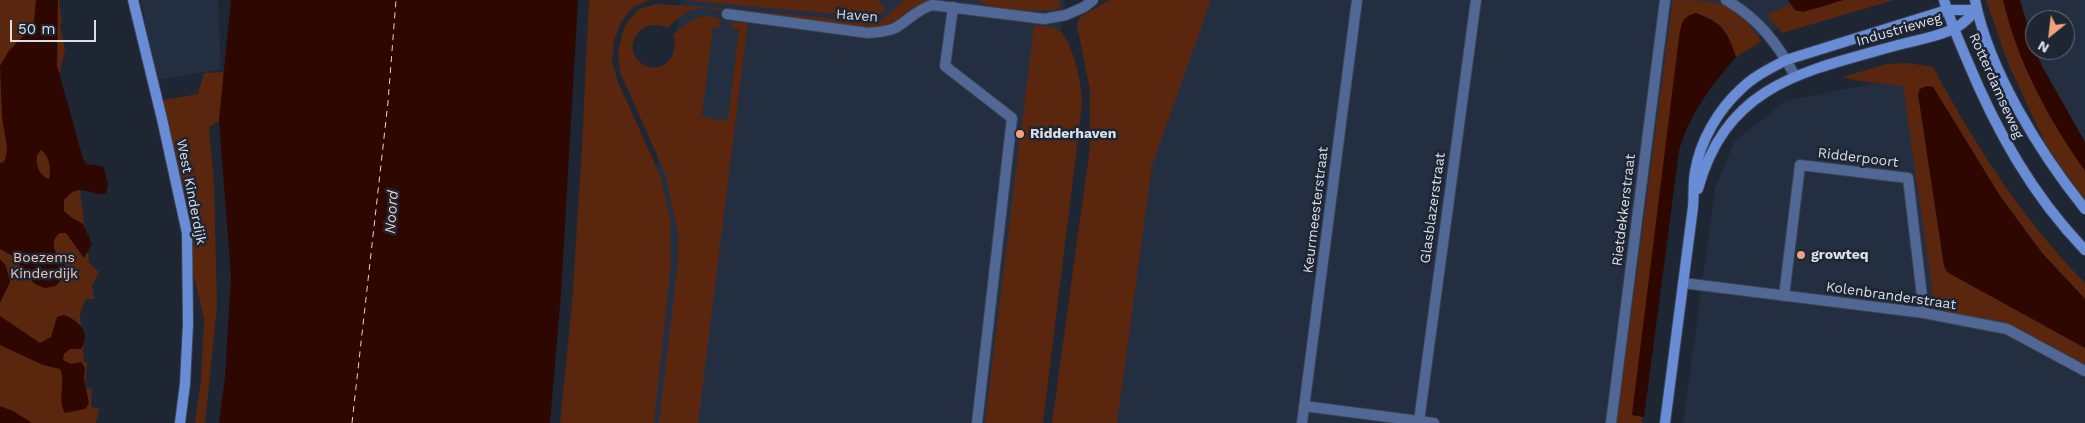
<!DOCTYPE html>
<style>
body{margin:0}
#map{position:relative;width:2085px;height:423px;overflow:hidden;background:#1e2533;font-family:"Work Sans",sans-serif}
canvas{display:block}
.north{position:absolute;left:2025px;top:10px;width:50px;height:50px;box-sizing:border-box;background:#1e2533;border:1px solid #696f7c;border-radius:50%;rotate:209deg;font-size:14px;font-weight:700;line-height:20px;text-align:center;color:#dadfe9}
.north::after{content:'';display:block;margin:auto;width:18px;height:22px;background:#f2a17e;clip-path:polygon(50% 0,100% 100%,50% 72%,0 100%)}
.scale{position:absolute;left:10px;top:20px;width:86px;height:22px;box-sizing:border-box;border:2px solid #dadfe9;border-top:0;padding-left:6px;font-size:15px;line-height:18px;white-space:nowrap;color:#dadfe9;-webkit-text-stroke:4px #1e2533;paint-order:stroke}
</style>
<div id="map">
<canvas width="2085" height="423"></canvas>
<div class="north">N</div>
<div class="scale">50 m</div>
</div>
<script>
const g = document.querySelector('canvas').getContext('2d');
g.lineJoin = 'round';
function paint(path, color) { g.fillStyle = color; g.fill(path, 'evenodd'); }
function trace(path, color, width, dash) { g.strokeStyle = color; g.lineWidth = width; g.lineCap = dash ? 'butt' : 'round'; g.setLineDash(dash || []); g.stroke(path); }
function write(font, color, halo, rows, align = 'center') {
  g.font = font + ' "Work Sans",sans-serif'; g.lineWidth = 5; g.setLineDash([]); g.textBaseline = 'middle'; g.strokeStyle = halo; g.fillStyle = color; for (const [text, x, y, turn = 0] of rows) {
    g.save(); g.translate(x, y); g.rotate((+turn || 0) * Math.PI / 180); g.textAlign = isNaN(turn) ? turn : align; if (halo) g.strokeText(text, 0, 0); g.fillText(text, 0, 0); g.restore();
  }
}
const built = new Path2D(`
 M141 0H218L221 69 157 80Z
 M681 0H1065L1052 92 1012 423H619Z
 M1136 0H1833L1674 81 1632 423H1084Z
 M1997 0H2085V178ZM2035 20H2065V50H2035Z
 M1917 75 2085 345V423H1683L1715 189 1734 142 1785 101Z`);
const green = new Path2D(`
 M0 0H59L62 24 60 25 65 50 59 75V86L70 111 89 263 99 272 92 286 94 299H86L80 313 84 362 87 363 85 388 92 389 91 407 99 408 96 423H0Z
 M589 0H649L632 8 621 22 614 41 612 61 618 82 660 175 670 217 671 263 654 423H560L572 304 582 146Z
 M682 0H878L887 11 870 17Z
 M904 0H934C911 2 898 26 875 29L702 8C687 9 678 18 668 28 642 15 620 46 641 63 661 78 681 55 673 35 686 23 702 9 720 20L721 27H713L702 116 711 118V120H728L739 30 730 28 733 23 748 22 698 423H659L678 261V233L665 173 620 72 618 51 625 25 639 9 656 4 703 7 872 22 884 19Z
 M977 0H1059L1061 8C1044 13 991 11 977 0Z
 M1110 0H1211L1152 166 1117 423H1052L1090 147V90L1077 25 1080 17Z
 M1673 0C1692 0 1716 0 1733 9 1744 17 1753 31 1762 41L1736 57 1724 30 1719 23H1682L1632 415 1642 417V423H1617Z
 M1843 0H1894L1782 33 1767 15 1790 4 1795 10 1819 8Z
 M1986 0H2003L2014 38 2025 67 2052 120 2085 171V200L2047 147 2008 63Z
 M1034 25C1040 26 1051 26 1057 29 1073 38 1082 86 1082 102 1081 114 1079 126 1078 138L1043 423H985Z
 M1908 63 1933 67C1975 145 2023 220 2085 283V299L2042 253 2000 196 1933 87 1930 86 1920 89 1918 94 1944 266 1947 272 2085 348V364L2003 321 1937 311 1931 307 1932 287 1903 86 1860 81 1842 77 1887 64Z
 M224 72 219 121 209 127 214 185 217 307 205 423H195L201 379 204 319 193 272 189 230 163 100 198 94 204 73Z`);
const water = new Path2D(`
 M36 0H58L57 65 83 159 86 164 102 166 104 168 108 184 106 193C91 198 80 179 64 200V211L72 218 83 224 92 244 84 258 66 233H60C45 244 61 260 69 270L56 286 45 288 35 284 11 255 0 249V163L4 162 6 157 7 148 2 117 0 66 8 52 26 33 34 21ZM41 150C50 156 51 169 49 179 38 175 36 165 37 155Z
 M231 0H578L561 293 550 423H219L225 377 231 276 219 121Z
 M1788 0H1843L1803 12 1795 10Z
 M2003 0H2020L2035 50 2042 66 2085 142V171C2048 118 2018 63 2003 0Z
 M1696 13C1721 22 1728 31 1736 57 1712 85 1689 114 1679 151L1644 417 1632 415 1679 37C1682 23 1681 17 1696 13Z
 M1926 86 1933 87 2000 196 2042 253 2085 299V348L1947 272 1944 266 1918 94 1920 89Z
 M0 259 6 266 10 282 0 303Z
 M64 315C78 320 92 333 81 349H70L64 354 63 360 71 364 81 362 85 368 84 378 89 404 85 409 65 413C57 400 66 383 60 369L43 365 0 345V316L40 343 51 337 57 317Z
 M0 406 13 411 32 423H0Z`);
const ferry = new Path2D(`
 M352 423 388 102 396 0`);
const street = new Path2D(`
 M1726 0C1758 18 1778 44 1795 76
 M953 7 945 66 1012 118 977 423
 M727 14 868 33C877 32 887 32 895 28 908 21 916 10 932 5L1044 19 1066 15 1084 7 1093 0
 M1683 283 1924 313 2007 329 2085 371
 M1784 296 1800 165 1908 178 1924 313
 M1304 406 1434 423
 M1419 421 1476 0
 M1302 423 1357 0
 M1611 423 1665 0`);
const secondary = new Path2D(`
 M133 0 162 119 187 233 188 324 185 384 180 423
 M1944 0C1950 21 1959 41 1967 60 1996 130 2032 195 2085 250
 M1975 0C1989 71 2040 153 2085 209
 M1698 189C1727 83 1806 71 1898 45 1916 40 1937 37 1953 29 1962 26 1970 16 1977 10
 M1665 423 1693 207C1694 196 1693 183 1695 172 1700 141 1718 110 1741 89 1754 76 1771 68 1786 60L1947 10H1977`);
const markers = [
 [1020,134,5,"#f2a17e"],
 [1801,255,5,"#f2a17e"]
];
const streetNames = [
 ["Haven",857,16,4],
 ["Industrieweg",1899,30,-16],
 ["Rotterdamseweg",1996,86,66],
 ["Ridderpoort",1858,158,7],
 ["West Kinderdijk",191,192,79],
 ["Glasblazerstraat",1433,208,-82],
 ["Keurmeesterstraat",1316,210,-83],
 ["Rietdekkerstraat",1624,210,-83],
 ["Kolenbranderstraat",1891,296,8]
];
const poiNames = [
 ["Ridderhaven",1030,134],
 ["growteq",1811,255]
];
const parkNames = [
 ["Boezems",44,258],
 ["Kinderdijk",44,274]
];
const waterNames = [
 ["Noord",392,212,-86]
];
paint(built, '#242e41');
paint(green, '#5a270e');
paint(water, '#2e0800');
trace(ferry, '#fbcebb', 1, [6, 5]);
trace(street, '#3c4350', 12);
trace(secondary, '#3c4350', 12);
trace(street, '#516896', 10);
trace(secondary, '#698cd7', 10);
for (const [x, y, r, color] of markers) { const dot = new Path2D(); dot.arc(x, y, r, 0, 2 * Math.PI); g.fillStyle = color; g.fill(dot); trace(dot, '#1e2533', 2); }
write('14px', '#dadfe9', '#1e2533', streetNames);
write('bold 14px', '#dadfe9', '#1e2533', poiNames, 'left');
write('14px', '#f2c5b2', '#1e2533', parkNames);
write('italic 15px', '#fbcebb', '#1e2533', waterNames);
</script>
